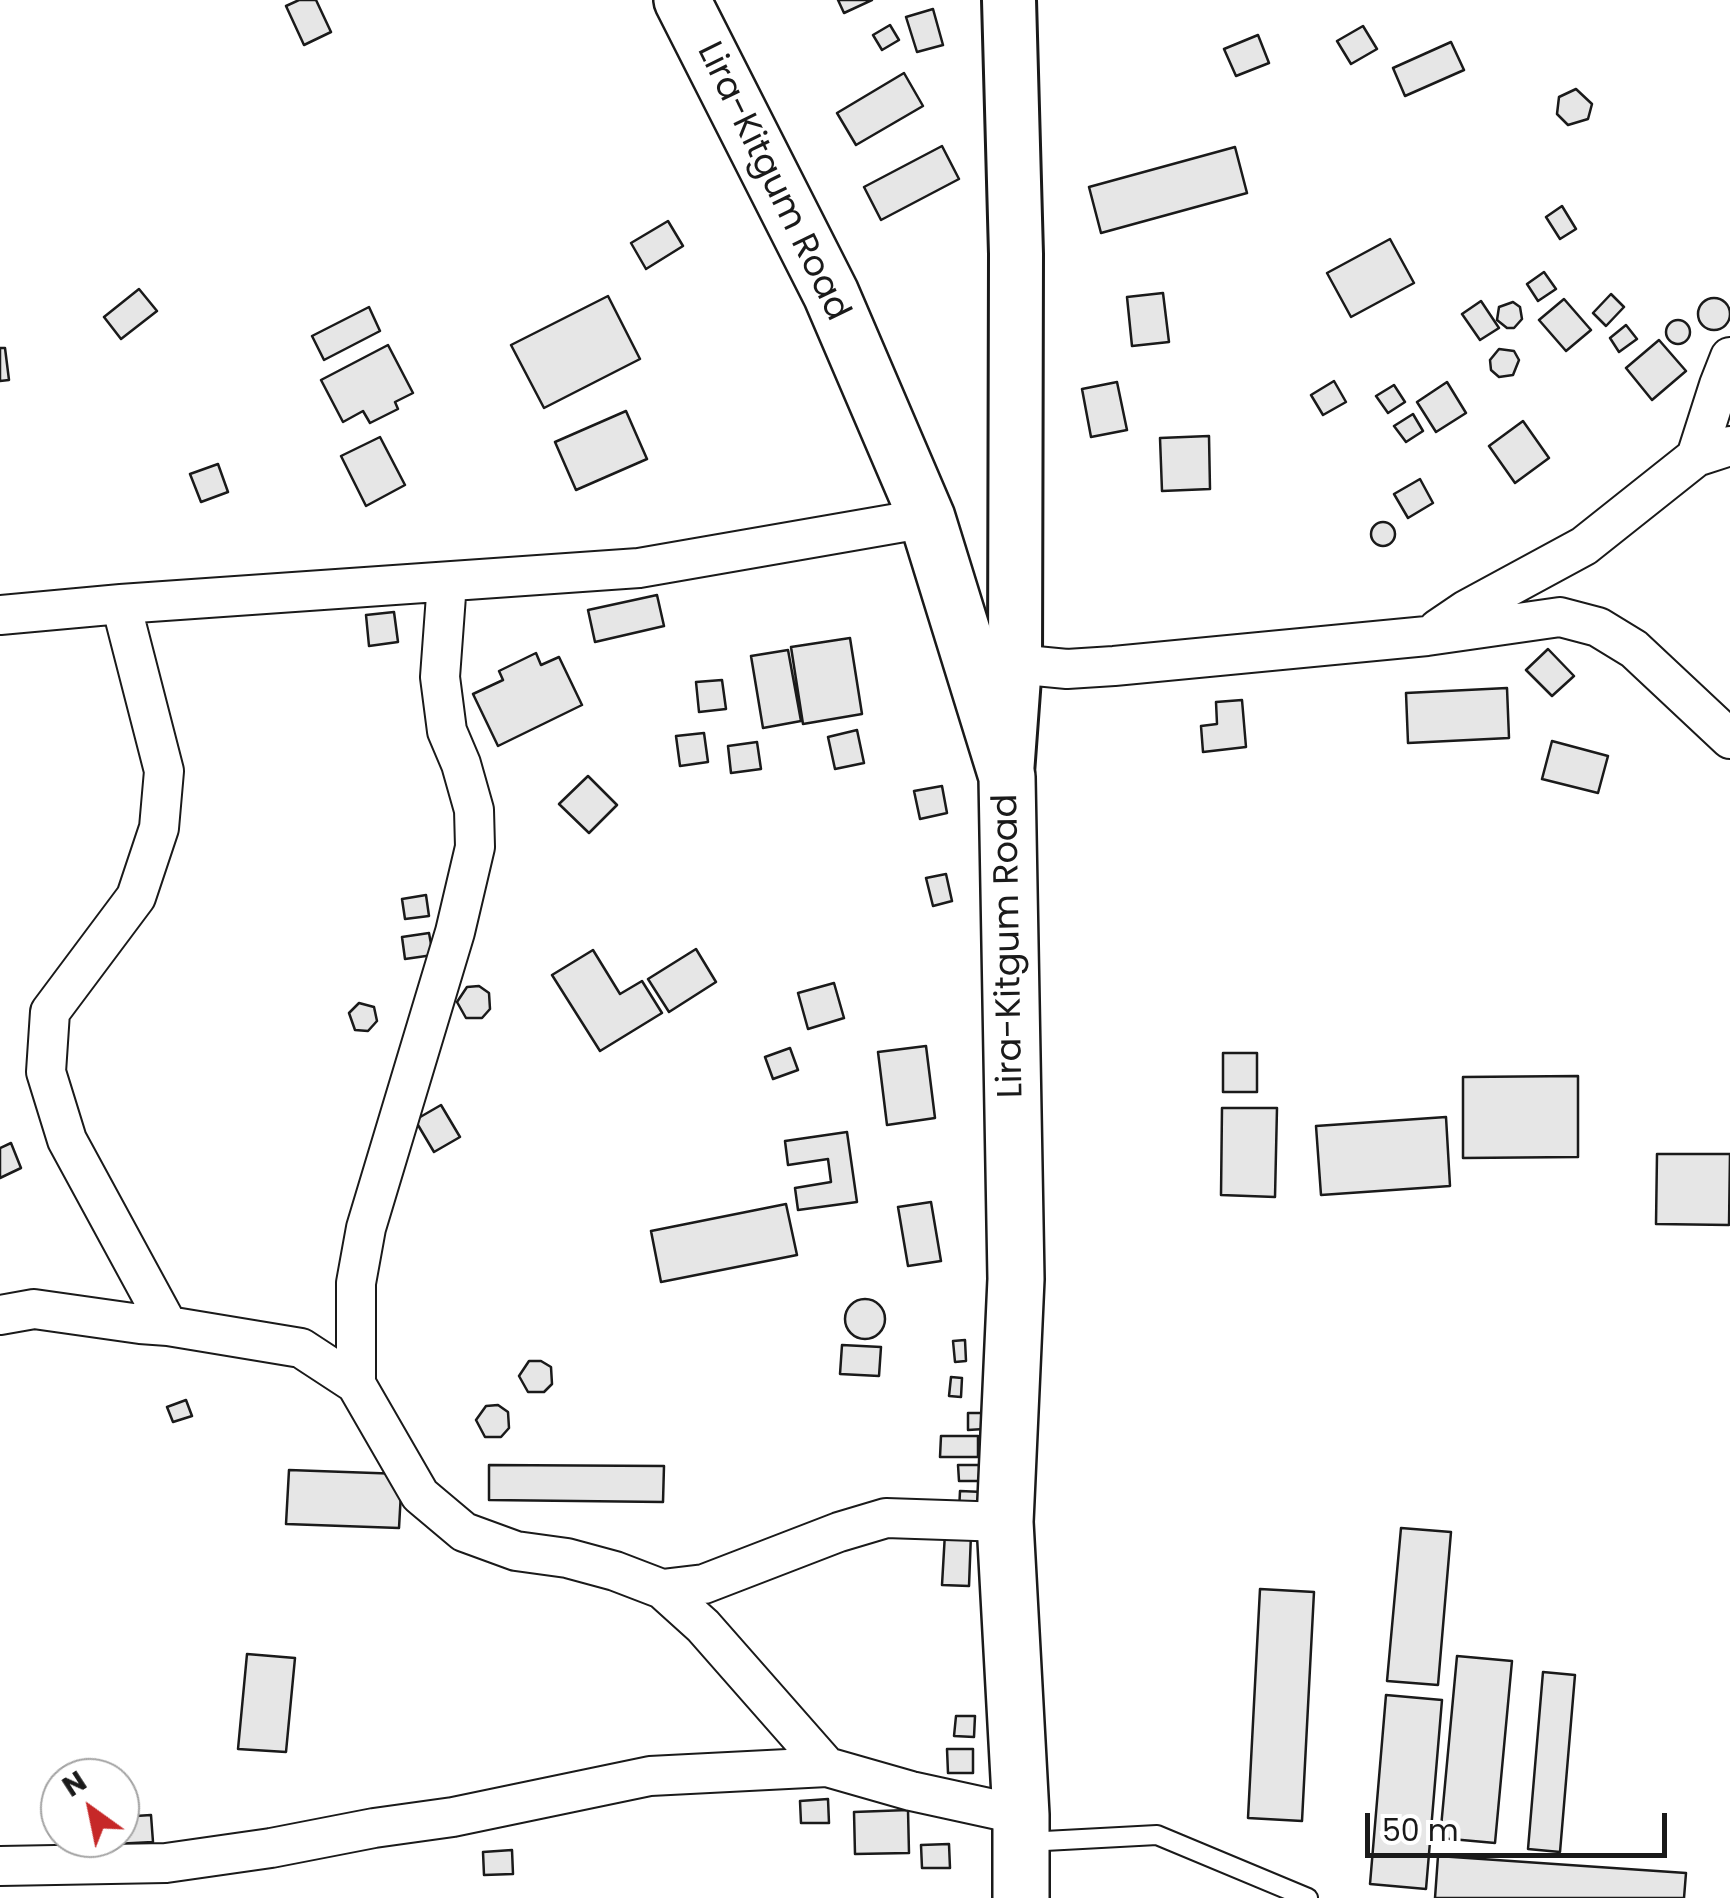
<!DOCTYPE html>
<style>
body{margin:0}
#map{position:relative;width:1730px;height:1898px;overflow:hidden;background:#fff;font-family:Poppins,sans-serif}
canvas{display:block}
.north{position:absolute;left:40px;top:1758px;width:100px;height:100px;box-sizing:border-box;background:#fff;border:2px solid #a3a3a3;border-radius:50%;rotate:327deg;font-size:28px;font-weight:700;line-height:40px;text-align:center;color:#1a1a1a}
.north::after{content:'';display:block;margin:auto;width:35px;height:45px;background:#c62828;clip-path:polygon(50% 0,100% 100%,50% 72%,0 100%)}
.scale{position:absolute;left:1365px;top:1813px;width:302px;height:45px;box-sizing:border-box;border:5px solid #1a1a1a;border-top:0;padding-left:12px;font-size:30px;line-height:35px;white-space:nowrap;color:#1a1a1a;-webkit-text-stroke:8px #fff;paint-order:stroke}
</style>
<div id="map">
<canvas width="1730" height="1898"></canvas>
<div class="north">N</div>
<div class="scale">50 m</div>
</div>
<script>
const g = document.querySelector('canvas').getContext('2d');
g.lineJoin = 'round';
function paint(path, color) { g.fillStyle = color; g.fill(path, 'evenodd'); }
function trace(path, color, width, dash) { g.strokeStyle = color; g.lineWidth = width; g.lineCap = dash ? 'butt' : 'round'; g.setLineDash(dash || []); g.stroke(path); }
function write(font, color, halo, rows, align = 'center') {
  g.font = font + ' Poppins,sans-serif'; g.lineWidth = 8; g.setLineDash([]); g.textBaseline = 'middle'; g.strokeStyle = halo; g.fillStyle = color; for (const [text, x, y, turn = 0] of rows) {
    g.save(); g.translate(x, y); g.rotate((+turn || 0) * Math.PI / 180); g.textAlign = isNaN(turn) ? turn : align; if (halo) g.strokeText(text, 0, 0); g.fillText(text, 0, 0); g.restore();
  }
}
const building = new Path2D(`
 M299 0H316L331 32 304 45 286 6Z
 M838 0H872L844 13Z
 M933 9 943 45 917 52 906 17Z
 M890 25 899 40 882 50 873 35Z
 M1363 26 1377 49 1351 64 1337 41Z
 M1258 35 1269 63 1236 76 1224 49Z
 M1451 42 1464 70 1405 96 1393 68Z
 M904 73 923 106 856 145 837 113Z
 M1576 89 1592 104 1588 119 1568 125 1557 114 1559 97Z
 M942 146 959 179 881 220 864 187Z
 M1235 147 1247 193 1101 233 1089 187Z
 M1562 206 1576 229 1560 239 1546 217Z
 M668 221 683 246 646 269 631 243Z
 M1390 239 1414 283 1351 317 1327 273Z
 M1544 272 1556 289 1538 301 1527 284Z
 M139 289 157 311 121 339 104 317Z
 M1163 293 1169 342 1132 346 1127 297Z
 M1611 294 1624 307 1606 326 1593 313Z
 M608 296 640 359 544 408 511 345Z
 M1698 314a16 16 0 1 1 32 0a16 16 0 1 1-32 0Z
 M1564 299 1591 330 1566 351 1539 320Z
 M1481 301 1499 328 1480 340 1462 314Z
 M1513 302 1520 307 1522 319 1514 328H1507L1497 320 1499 307Z
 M369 307 380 331 324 360 312 336Z
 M1666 332a12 12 0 1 1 24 0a12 12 0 1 1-24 0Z
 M1626 325 1637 339 1619 352 1610 338Z
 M1659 340 1686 371 1652 400 1626 368Z
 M388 345 413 393 395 402 398 409 370 423 363 411 343 422 321 380Z
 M0 348H5L9 380 0 381Z
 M1499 349 1514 351 1519 360 1513 375 1499 377 1491 370 1490 360Z
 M1334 381 1346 402 1323 415 1311 395Z
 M1117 382 1127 430 1091 437 1082 389Z
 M1447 382 1466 413 1436 432 1417 402Z
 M1394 385 1405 402 1388 413 1376 396Z
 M626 411 647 459 576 490 555 442Z
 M1413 414 1423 431 1406 442 1394 426Z
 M1523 421 1549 458 1515 483 1489 446Z
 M1209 436 1210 489 1162 491 1160 438Z
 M380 437 405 485 366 506 341 456Z
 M218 464 228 492 201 502 190 474Z
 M1420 479 1433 503 1408 518 1394 494Z
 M1371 534a12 12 0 1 1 24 0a12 12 0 1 1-24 0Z
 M657 595 664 626 595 642 588 610Z
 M394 612 398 642 369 646 366 615Z
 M850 638 862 714 803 724 791 647Z
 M1548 649 1574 676 1552 696 1526 670Z
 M788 650 801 721 763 728 751 656Z
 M536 653 541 665 559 657 582 705 498 746 473 694 503 680 499 671Z
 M722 680 726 709 699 712 696 682Z
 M1507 688 1509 738 1408 743 1406 693Z
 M1242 700 1246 747 1203 752 1201 726 1217 724 1216 702Z
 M857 730 864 763 835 769 828 737Z
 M704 733 708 762 680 766 676 736Z
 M1552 741 1608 756 1598 793 1542 779Z
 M757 742 761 769 731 773 728 746Z
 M588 776 617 805 589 833 559 804Z
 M942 786 947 813 920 819 914 791Z
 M946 874 952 901 933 906 926 878Z
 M426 895 429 916 405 919 402 899Z
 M429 933 433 955 405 959 402 937Z
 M696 949 716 982 669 1012 648 979Z
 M593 950 620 994 642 981 662 1013 600 1051 552 975Z
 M834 983 844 1018 808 1029 798 993Z
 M479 986 489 993 490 1009 482 1018H466L457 1002 467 987Z
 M359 1003 374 1007 377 1021 368 1031 355 1030 349 1013Z
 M926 1046 935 1118 887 1125 878 1052Z
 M790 1048 798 1070 773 1079 765 1057Z
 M1223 1053H1257V1092H1223Z
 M1578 1076V1157L1463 1158V1077Z
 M441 1105 460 1137 434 1152 415 1120Z
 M1222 1108H1277L1275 1197 1221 1195Z
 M1446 1117 1450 1186 1321 1195 1316 1126Z
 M847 1132 857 1202 798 1210 795 1188 831 1182 828 1159 788 1165 785 1141Z
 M11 1143 21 1168 0 1178V1148Z
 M1657 1154H1730L1729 1225 1656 1224Z
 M931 1202 941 1261 908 1266 898 1207Z
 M786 1204 797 1255 661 1282 651 1231Z
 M845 1319a20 20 0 1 1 40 0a20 20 0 1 1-40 0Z
 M965 1340 966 1361 955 1362 953 1341Z
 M842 1345 881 1347 879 1376 840 1374Z
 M529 1361H541L551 1367 552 1384 544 1392H528L519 1376Z
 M951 1377 962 1378 961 1397 949 1396Z
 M186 1400 192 1416 173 1422 167 1407Z
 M498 1405 508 1412 509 1428 501 1437H485L476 1420 486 1406Z
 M968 1413H983L984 1429 968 1430Z
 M941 1436H978V1457H940Z
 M489 1465 664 1466 663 1502 489 1500Z
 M958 1465H979L980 1481H959Z
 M289 1470 402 1474 399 1528 286 1524Z
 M960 1491 983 1492V1512H959Z
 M1401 1528 1451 1532 1438 1685 1387 1681Z
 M945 1533 971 1534 969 1586 942 1585Z
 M1260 1589 1314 1592 1302 1821 1248 1818Z
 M247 1654 295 1658 286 1752 238 1749Z
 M1457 1656 1512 1661 1495 1843 1440 1838Z
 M1543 1672 1575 1675 1560 1852 1528 1849Z
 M1386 1695 1442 1700 1426 1889 1370 1884Z
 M956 1716H975L974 1737 954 1736Z
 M947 1749H973V1773H948Z
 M828 1799 829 1823H801L800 1801Z
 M908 1810 909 1853 855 1854 854 1812Z
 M151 1815 153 1842 114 1844V1838H120V1817Z
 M949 1844 950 1868H922L921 1845Z
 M512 1850 513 1874 484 1875 483 1852Z
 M1438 1856 1686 1873 1684 1898H1435Z`);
const service = new Path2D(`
 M1026 1842 1157 1835 1308 1898`);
const minor = new Path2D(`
 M1696 457 1719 385 1730 357
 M121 604 164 771 159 828 136 897 50 1012 46 1072 67 1140 168 1326
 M0 615 121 604 639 568 927 518
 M1438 629 1466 610 1584 546 1696 457 1730 446
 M1015 664 1067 669 1114 666 1427 636 1560 617 1598 627 1634 649 1730 739
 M0 1315 34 1309 140 1324 168 1326 301 1348 356 1384 420 1495 464 1532 516 1551 567 1558 615 1571 662 1589 703 1626 827 1767
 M356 1384V1283L366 1228 455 932 475 847 474 810 461 764 447 731 440 677 447 582
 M662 1589 704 1584 839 1532 886 1518 1005 1522
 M0 1866 166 1863 271 1848 374 1828 453 1817 650 1776 827 1767 911 1791 1021 1815`);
const secondary = new Path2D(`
 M1007 773 1015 664 1016 254 1009 0`);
const primary = new Path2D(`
 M682 0 831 294 927 518 1007 777 1016 1279 1005 1522 1021 1815V1898`);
const streetNames = [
 ["Lira-Kitgum Road",772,182,64],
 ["Lira-Kitgum Road",1010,946,-91]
];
paint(building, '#e6e6e6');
trace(building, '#1a1a1a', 2.5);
trace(service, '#1a1a1a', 22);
trace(minor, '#1a1a1a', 42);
trace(secondary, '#1a1a1a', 58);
trace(primary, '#1a1a1a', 60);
trace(service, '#fff', 18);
trace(minor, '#fff', 38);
trace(secondary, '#fff', 52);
trace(primary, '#fff', 55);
write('35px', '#1a1a1a', '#fff', streetNames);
</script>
